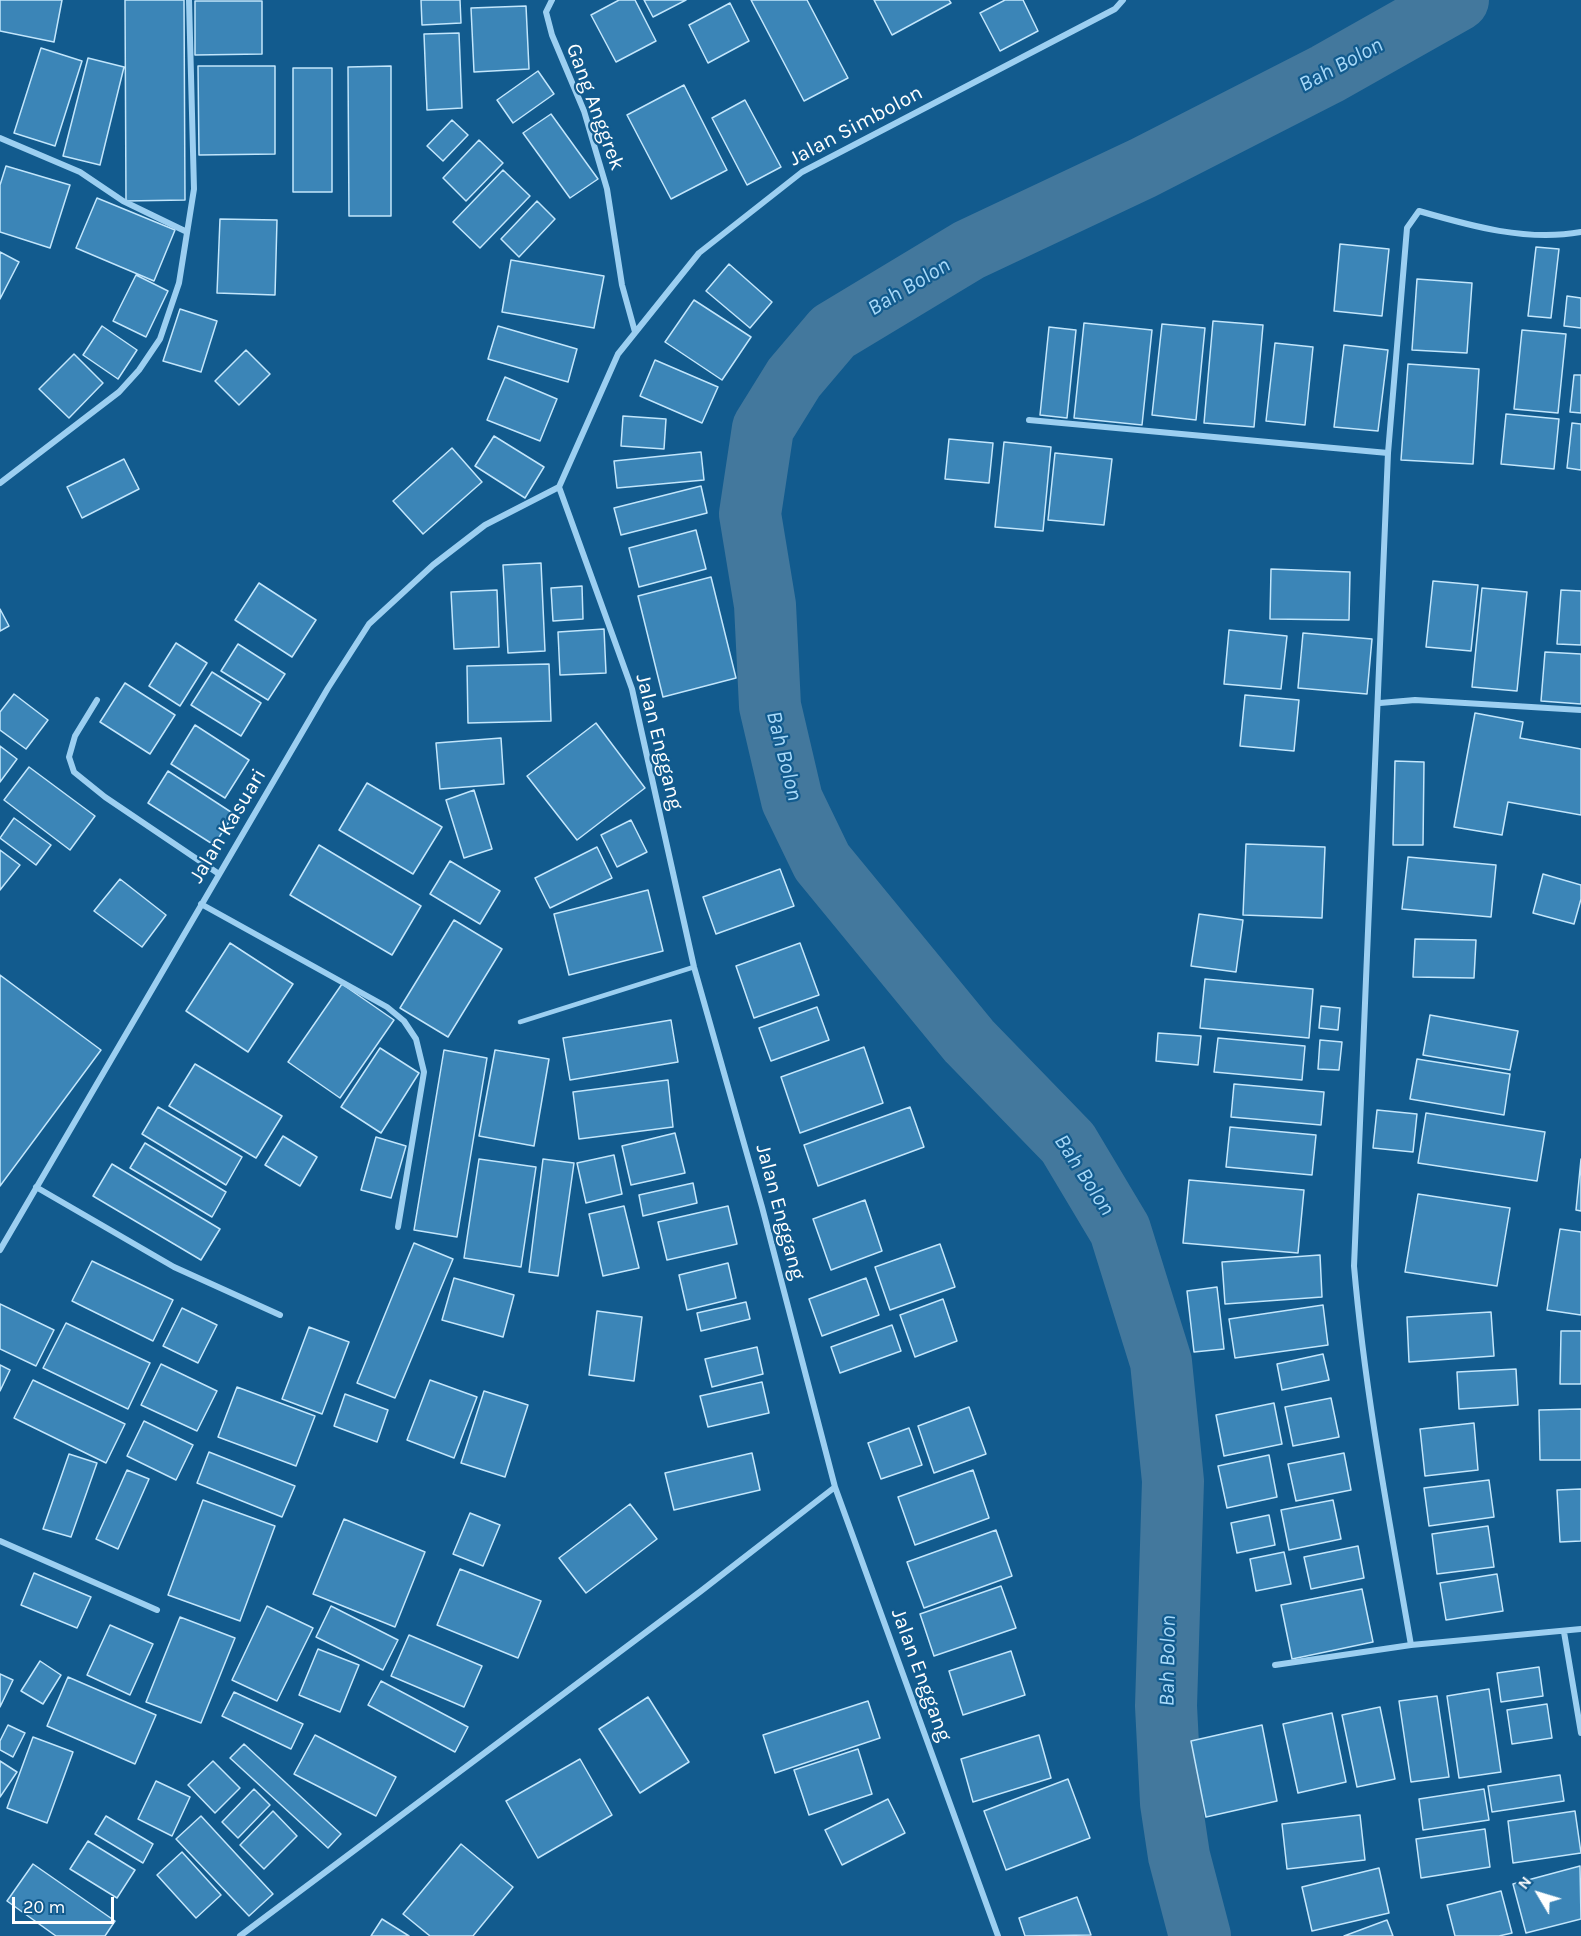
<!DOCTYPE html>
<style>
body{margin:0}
#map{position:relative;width:1581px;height:1936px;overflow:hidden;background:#125b8e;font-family:Karla,sans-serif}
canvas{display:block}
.north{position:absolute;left:1509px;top:1864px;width:60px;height:60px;-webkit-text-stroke:4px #125b8e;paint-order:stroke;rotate:308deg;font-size:16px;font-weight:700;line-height:24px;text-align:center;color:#fff}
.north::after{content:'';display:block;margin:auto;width:21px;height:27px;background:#fff;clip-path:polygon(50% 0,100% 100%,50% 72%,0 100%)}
.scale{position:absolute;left:12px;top:1897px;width:102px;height:27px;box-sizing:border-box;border:3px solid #fff;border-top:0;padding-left:8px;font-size:18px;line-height:21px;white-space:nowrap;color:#fff;-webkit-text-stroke:4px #125b8e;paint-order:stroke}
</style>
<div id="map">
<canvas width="1581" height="1936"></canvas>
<div class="north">N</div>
<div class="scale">20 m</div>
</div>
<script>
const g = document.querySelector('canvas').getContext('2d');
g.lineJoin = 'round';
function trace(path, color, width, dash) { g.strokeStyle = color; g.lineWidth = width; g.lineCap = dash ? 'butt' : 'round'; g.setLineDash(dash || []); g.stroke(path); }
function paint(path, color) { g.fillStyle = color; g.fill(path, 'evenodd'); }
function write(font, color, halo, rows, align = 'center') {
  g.font = font + ' Karla,sans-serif'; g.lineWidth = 4.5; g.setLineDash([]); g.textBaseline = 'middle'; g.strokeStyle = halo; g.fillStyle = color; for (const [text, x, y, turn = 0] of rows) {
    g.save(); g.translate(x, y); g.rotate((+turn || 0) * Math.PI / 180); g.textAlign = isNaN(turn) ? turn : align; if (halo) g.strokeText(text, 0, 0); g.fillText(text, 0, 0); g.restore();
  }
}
const river = new Path2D(`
 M1200 1936 1179 1856 1171 1803 1166 1706 1173 1481 1161 1362 1120 1230 1068 1143 969 1041 822 862 792 800 770 706 765 605 750 514 763 428 794 378 833 332 969 250 1143 168 1327 74 1458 0`);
const building = new Path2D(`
 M0 0H62L54 42 0 31Z
 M125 0H184L185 200 126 201Z
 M421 0H460L461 23 422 25Z
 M619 0H635L656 41 616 62 591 15Z
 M644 0H686L653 17Z
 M751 0H807L848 78 804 101Z
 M874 0H949L951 3 892 35Z
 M1005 0H1023L1038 31 1000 51 980 13Z
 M195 1H262V54L195 55Z
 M730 3 749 41 708 63 689 25Z
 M526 6 529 69 474 72 471 8Z
 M459 33 462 108 427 110 424 34Z
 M41 48 82 61 55 146 14 133Z
 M88 58 124 67 100 165 63 156Z
 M198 66H275V154L199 155Z
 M391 66V216H349L348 67Z
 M293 68H332V192H293Z
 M538 71 554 94 513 123 497 100Z
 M684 85 727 170 671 199 627 115Z
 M745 100 781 167 747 185 712 118Z
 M551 114 598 179 570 198 523 133Z
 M452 120 468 135 443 161 427 146Z
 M479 140 503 163 466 201 443 178Z
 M6 166 70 185 50 248 0 232V185Z
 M503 170 530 196 480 248 453 222Z
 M97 198 175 230 154 281 76 248Z
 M537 201 555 219 519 257 501 239Z
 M220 219 277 220 275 295 217 293Z
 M1340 244 1389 249 1382 316 1334 311Z
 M1536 247 1559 249 1551 318 1528 316Z
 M0 252 19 262 0 299Z
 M511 260 604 276 594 328 502 312Z
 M729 264 772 302 750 328 706 291Z
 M136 275 168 291 146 337 113 321Z
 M1417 279 1472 283 1467 353 1412 350Z
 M1567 296 1581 298V328L1564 326Z
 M694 300 751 337 722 380 665 342Z
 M180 309 217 321 201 372 163 361Z
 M1213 321 1263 325 1254 427 1204 423Z
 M1084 323 1152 330 1142 425 1074 418Z
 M1162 324 1205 328 1196 420 1152 415Z
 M102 326 137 350 118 379 83 355Z
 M498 326 577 349 568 382 488 359Z
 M1049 327 1076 330 1067 418 1040 415Z
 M1522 330 1566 334 1558 413 1514 409Z
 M1275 343 1313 347 1305 425 1266 421Z
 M1344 345 1388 350 1378 431 1334 427Z
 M246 350 270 374 239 405 215 381Z
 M74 354 103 383 69 418 39 389Z
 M655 360 718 387 702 423 640 396Z
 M1408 364 1479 369 1473 464 1401 460Z
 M1574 375H1581V413L1570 412Z
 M505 377 557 399 540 441 487 420Z
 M1506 414 1559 419 1554 469 1501 464Z
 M623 416 666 419 664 449 621 446Z
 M1572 423 1581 424V470L1567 468Z
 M494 436 544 467 525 498 475 466Z
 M949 439 993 443 989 483 945 479Z
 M1004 442 1051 447 1043 531 995 527Z
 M452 448 482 482 423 534 393 501Z
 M701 452 704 480 617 488 614 461Z
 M1055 453 1112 459 1104 525 1048 520Z
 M124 459 139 489 82 518 67 487Z
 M701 486 707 513 621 535 614 508Z
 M696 530 706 569 639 587 629 548Z
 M541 563 545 651 508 653 503 565Z
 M1271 569 1350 572 1349 620 1270 619Z
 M711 577 736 678 663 697 638 596Z
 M1433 581 1478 585 1471 651 1426 647Z
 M259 583 316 620 292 657 235 620Z
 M582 586 583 619 553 621 551 588Z
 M1482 588 1527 592 1517 691 1472 687Z
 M497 590 499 647 454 649 451 592Z
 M1561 590 1581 591V645L1557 644Z
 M0 609 9 626 0 631Z
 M604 629 606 673 560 675 558 632Z
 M1229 630 1287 636 1281 689 1224 684Z
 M1303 633 1372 639 1367 694 1298 688Z
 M176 643 207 663 180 706 149 686Z
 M238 644 285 674 268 700 221 671Z
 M1545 652 1581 654V704L1541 701Z
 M549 664 551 721 468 723 467 666Z
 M212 672 261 703 241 736 191 705Z
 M125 683 175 715 150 754 100 722Z
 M14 694 48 720 26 749 0 730V712Z
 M1245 695 1299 700 1294 751 1240 746Z
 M1475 713 1523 722 1520 738 1581 749V815L1508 802 1502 835 1454 827Z
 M596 723 645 788 577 840 527 776Z
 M195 725 249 760 225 798 171 764Z
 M501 738 504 784 440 789 436 743Z
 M0 746 17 759 0 782Z
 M1395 761 1424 762 1423 845H1393Z
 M29 767 95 816 70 850 4 800Z
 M168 771 234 814 214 845 148 803Z
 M367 783 442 827 413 874 339 830Z
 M474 790 492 849 464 858 446 800Z
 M14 818 51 845 36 865 0 838Z
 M631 820 647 852 617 867 601 835Z
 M1246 844 1325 847 1322 918 1243 915Z
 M319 845 421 906 392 955 290 895Z
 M597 847 612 878 550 908 535 878Z
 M0 850 20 865 0 890Z
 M1408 857 1496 865 1491 917 1402 909Z
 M450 861 500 891 480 924 430 894Z
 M780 869 794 906 716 934 703 897Z
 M1543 874 1581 885V899L1574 924 1533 913Z
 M120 879 166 915 142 947 94 911Z
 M648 890 663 951 569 975 554 914Z
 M1199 914 1243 920 1236 972 1191 966Z
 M454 920 502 949 448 1037 400 1008Z
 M1415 939 1476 940 1474 978 1413 977Z
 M230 943 293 984 248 1052 186 1011Z
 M800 943 819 995 754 1018 736 966Z
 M0 975 101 1050 0 1186Z
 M1205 979 1313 989 1309 1038 1200 1028Z
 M342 984 394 1020 340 1098 288 1062Z
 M1321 1006 1340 1008 1338 1030 1319 1028Z
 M817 1007 829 1040 771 1061 759 1028Z
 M1430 1015 1518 1031 1510 1070 1423 1055Z
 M671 1020 678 1062 570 1080 563 1038Z
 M1158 1033 1201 1036 1198 1065 1156 1061Z
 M1218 1038 1305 1046 1302 1080 1214 1072Z
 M1320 1040 1342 1042 1339 1070 1318 1069Z
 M864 1047 883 1103 800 1133 781 1077Z
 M380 1048 419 1073 381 1133 341 1107Z
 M444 1050 487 1058 457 1237 414 1230Z
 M495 1050 549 1059 534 1146 479 1136Z
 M1417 1059 1510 1074 1504 1115 1410 1099Z
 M195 1064 282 1116 256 1158 169 1106Z
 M668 1080 673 1127 579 1139 573 1092Z
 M1234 1084 1324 1092 1321 1125 1231 1117Z
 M158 1107 242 1157 226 1185 142 1134Z
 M910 1107 924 1147 818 1186 804 1145Z
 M1377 1110 1417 1114 1413 1152 1373 1148Z
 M1426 1113 1545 1132 1537 1181 1418 1163Z
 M1230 1127 1316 1135 1312 1175 1226 1167Z
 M675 1133 685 1173 631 1185 622 1146Z
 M283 1136 317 1157 300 1186 265 1165Z
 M376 1137 406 1146 391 1198 361 1190Z
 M145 1143 226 1192 212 1217 130 1168Z
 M614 1155 622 1194 586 1203 577 1163Z
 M479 1159 536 1167 521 1267 464 1258Z
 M543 1159 574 1163 558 1276 529 1272Z
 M1581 1159V1211L1576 1210Z
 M112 1164 220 1229 201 1260 93 1196Z
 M1189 1180 1304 1190 1298 1253 1183 1243Z
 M693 1183 697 1203 643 1216 639 1195Z
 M1418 1194 1510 1208 1497 1286 1405 1272Z
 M865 1200 882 1251 831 1270 813 1219Z
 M624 1206 639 1268 603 1276 589 1214Z
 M728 1206 737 1244 667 1260 658 1222Z
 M1560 1229 1581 1232V1315L1547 1310Z
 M414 1243 453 1259 395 1398 357 1383Z
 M940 1244 955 1287 890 1310 875 1267Z
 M1320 1255 1322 1297 1225 1304 1222 1262Z
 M92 1261 173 1300 153 1341 72 1301Z
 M728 1263 736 1298 687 1310 679 1275Z
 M454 1278 514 1295 503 1337 442 1320Z
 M866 1278 879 1315 822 1336 809 1299Z
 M1217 1287 1224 1349 1194 1352 1187 1291Z
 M943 1299 957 1341 915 1357 900 1315Z
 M746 1302 750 1319 701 1331 697 1313Z
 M0 1304 54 1330 36 1366 0 1349Z
 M1323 1305 1328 1345 1235 1358 1229 1319Z
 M182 1308 217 1325 198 1363 163 1346Z
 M597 1311 642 1317 634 1381 589 1375Z
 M1491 1312 1494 1356 1409 1362 1407 1317Z
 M66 1323 150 1363 128 1409 43 1368Z
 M892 1325 901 1351 840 1373 831 1347Z
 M309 1327 349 1342 322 1414 282 1399Z
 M1561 1331H1581V1384H1560Z
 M757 1347 763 1374 712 1387 705 1359Z
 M1323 1354 1329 1380 1282 1390 1277 1364Z
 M161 1364 217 1391 197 1431 141 1405Z
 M0 1365 10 1370 0 1391Z
 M1516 1369 1518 1405 1459 1409 1457 1372Z
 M33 1380 125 1424 106 1463 14 1418Z
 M430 1380 477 1397 454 1458 407 1440Z
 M762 1382 769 1413 708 1427 700 1396Z
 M237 1387 315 1416 296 1466 218 1437Z
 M484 1391 528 1405 505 1477 461 1463Z
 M345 1394 388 1410 377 1442 334 1426Z
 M1331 1398 1339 1437 1293 1446 1285 1407Z
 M1274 1403 1282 1444 1224 1456 1216 1415Z
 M969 1407 986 1454 934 1473 918 1426Z
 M1581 1409V1460H1540L1539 1410Z
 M144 1421 193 1445 176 1480 127 1456Z
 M1474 1423 1478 1470 1425 1476 1420 1429Z
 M909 1428 922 1465 881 1479 868 1443Z
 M209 1452 295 1486 282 1517 197 1483Z
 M752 1453 760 1490 674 1510 665 1473Z
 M1344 1453 1351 1490 1296 1501 1288 1464Z
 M69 1454 97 1463 71 1537 43 1529Z
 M1269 1455 1277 1497 1227 1508 1218 1466Z
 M127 1470 149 1479 118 1549 96 1539Z
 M973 1470 989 1518 915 1545 898 1497Z
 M1489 1480 1494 1517 1429 1526 1424 1488Z
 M1581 1489V1541L1560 1542 1557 1490Z
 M203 1500 275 1526 240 1621 168 1595Z
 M1333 1500 1341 1539 1289 1550 1281 1510Z
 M630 1504 657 1539 586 1593 559 1558Z
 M470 1513 500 1525 483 1566 453 1554Z
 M1269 1515 1275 1545 1237 1553 1231 1523Z
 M344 1519 425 1552 395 1627 313 1594Z
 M1488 1526 1494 1567 1437 1574 1432 1534Z
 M996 1530 1012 1576 924 1608 907 1562Z
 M1358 1546 1364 1578 1311 1589 1304 1557Z
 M1284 1552 1291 1584 1256 1591 1250 1559Z
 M460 1569 541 1601 518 1658 437 1625Z
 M34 1573 91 1597 77 1628 21 1605Z
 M1497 1574 1503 1611 1446 1620 1440 1583Z
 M1001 1586 1016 1628 934 1656 920 1614Z
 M1362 1589 1373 1642 1292 1659 1281 1605Z
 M267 1606 313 1628 277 1701 232 1680Z
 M331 1606 398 1640 383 1670 316 1637Z
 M180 1617 235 1638 201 1723 146 1702Z
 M110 1625 153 1644 130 1695 87 1675Z
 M409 1635 482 1666 464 1707 391 1676Z
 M318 1649 359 1665 340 1712 299 1695Z
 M1011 1651 1025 1695 963 1715 949 1671Z
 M40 1661 61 1675 43 1704 21 1691Z
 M1539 1667 1543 1696 1501 1702 1497 1673Z
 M0 1674 13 1680 0 1707Z
 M68 1677 156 1715 135 1764 47 1726Z
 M381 1681 468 1727 455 1752 368 1705Z
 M1489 1689 1501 1772 1459 1778 1447 1696Z
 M234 1692 303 1724 291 1749 222 1716Z
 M1437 1696 1449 1777 1411 1782 1399 1701Z
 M648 1697 689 1762 640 1793 599 1729Z
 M868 1701 880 1738 775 1773 763 1735Z
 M1547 1704 1552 1738 1512 1744 1507 1710Z
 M1380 1707 1395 1779 1357 1787 1342 1715Z
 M1332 1713 1346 1782 1298 1793 1283 1724Z
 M8 1725 25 1733 13 1757 0 1750V1741Z
 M1262 1725 1277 1801 1206 1817 1191 1741Z
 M315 1735 396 1777 376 1816 294 1774Z
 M1039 1735 1051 1778 973 1802 961 1759Z
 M33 1737 73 1752 47 1823 7 1808Z
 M244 1744 341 1834 328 1848 230 1758Z
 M858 1749 872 1794 809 1815 794 1770Z
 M580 1759 612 1815 538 1858 506 1801Z
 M0 1761 17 1772 0 1797Z
 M213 1761 240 1788 215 1813 188 1785Z
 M1560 1775 1564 1801 1492 1812 1488 1786Z
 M1068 1779 1090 1838 1006 1870 984 1811Z
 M156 1781 190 1797 172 1836 138 1819Z
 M254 1789 270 1805 238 1838 222 1822Z
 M1484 1789 1489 1820 1423 1830 1419 1799Z
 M888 1799 905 1833 842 1865 825 1830Z
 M273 1811 297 1836 264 1869 240 1845Z
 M1575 1811 1581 1853 1513 1863 1508 1821Z
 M1360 1815 1365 1860 1287 1869 1282 1824Z
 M106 1816 153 1844 143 1863 95 1834Z
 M201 1816 273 1894 249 1916 176 1839Z
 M1485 1829 1490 1867 1421 1878 1416 1839Z
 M88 1841 135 1870 117 1898 70 1869Z
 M461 1844 513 1887 473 1936H430L403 1914Z
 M182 1852 221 1895 196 1918 157 1875Z
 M33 1864 115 1921 105 1936H56L7 1901Z
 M1580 1866 1581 1919 1526 1933 1513 1884Z
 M1379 1868 1389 1913 1312 1931 1302 1887Z
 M1501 1891 1512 1933 1499 1936H1455L1447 1905Z
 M1077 1897 1091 1935 1025 1936 1019 1918Z
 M382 1919 409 1936H371Z
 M1387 1920 1393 1936H1344Z`);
const service = new Path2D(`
 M520 1022 694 967`);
const minor = new Path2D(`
 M552 0 546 12 552 35 584 111 607 189 622 285 635 332
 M0 138 80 172 123 201 187 232
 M1029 420 1388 453
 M0 483 119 392 139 370 160 339 179 283 194 189 189 0
 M559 487 632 689 694 967 762 1207 835 1487 998 1936
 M559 487 618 354 699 253 802 172 1115 9 1123 0
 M97 700 75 736 69 757 74 772 105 797 219 874
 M1380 703 1415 700 1581 710
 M201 904 387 1007 404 1021 416 1039 424 1072 398 1227
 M36 1187 174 1267 280 1315
 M0 1250 328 688 369 624 433 565 485 525 559 487
 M0 1541 157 1610
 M1564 1632 1581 1733
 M1411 1645C1389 1519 1365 1393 1354 1266L1388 453 1407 228 1419 211C1471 226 1527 242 1581 232
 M1275 1665 1411 1645 1581 1629
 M240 1936 701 1591 835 1487`);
const streetNames = [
 ["Gang Anggrek",595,107,70],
 ["Jalan Simbolon",856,126,-28],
 ["Jalan Enggang",659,742,76],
 ["Jalan Kasuari",228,826,-59],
 ["Jalan Enggang",780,1212,75],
 ["Jalan Enggang",921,1675,70]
];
const waterNames = [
 ["Bah Bolon",1341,65,-28],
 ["Bah Bolon",909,287,-31],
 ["Bah Bolon",784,756,76],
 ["Bah Bolon",1084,1175,57],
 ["Bah Bolon",1168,1661,-89]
];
trace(river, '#43789d', 62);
paint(building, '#3b85b7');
trace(building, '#c2e6fc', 1.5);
trace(service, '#9ccff1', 4.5);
trace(minor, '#9ccff1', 6);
write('21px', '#fff', '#125b8e', streetNames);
write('italic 22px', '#a7d9f9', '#125b8e', waterNames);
</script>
